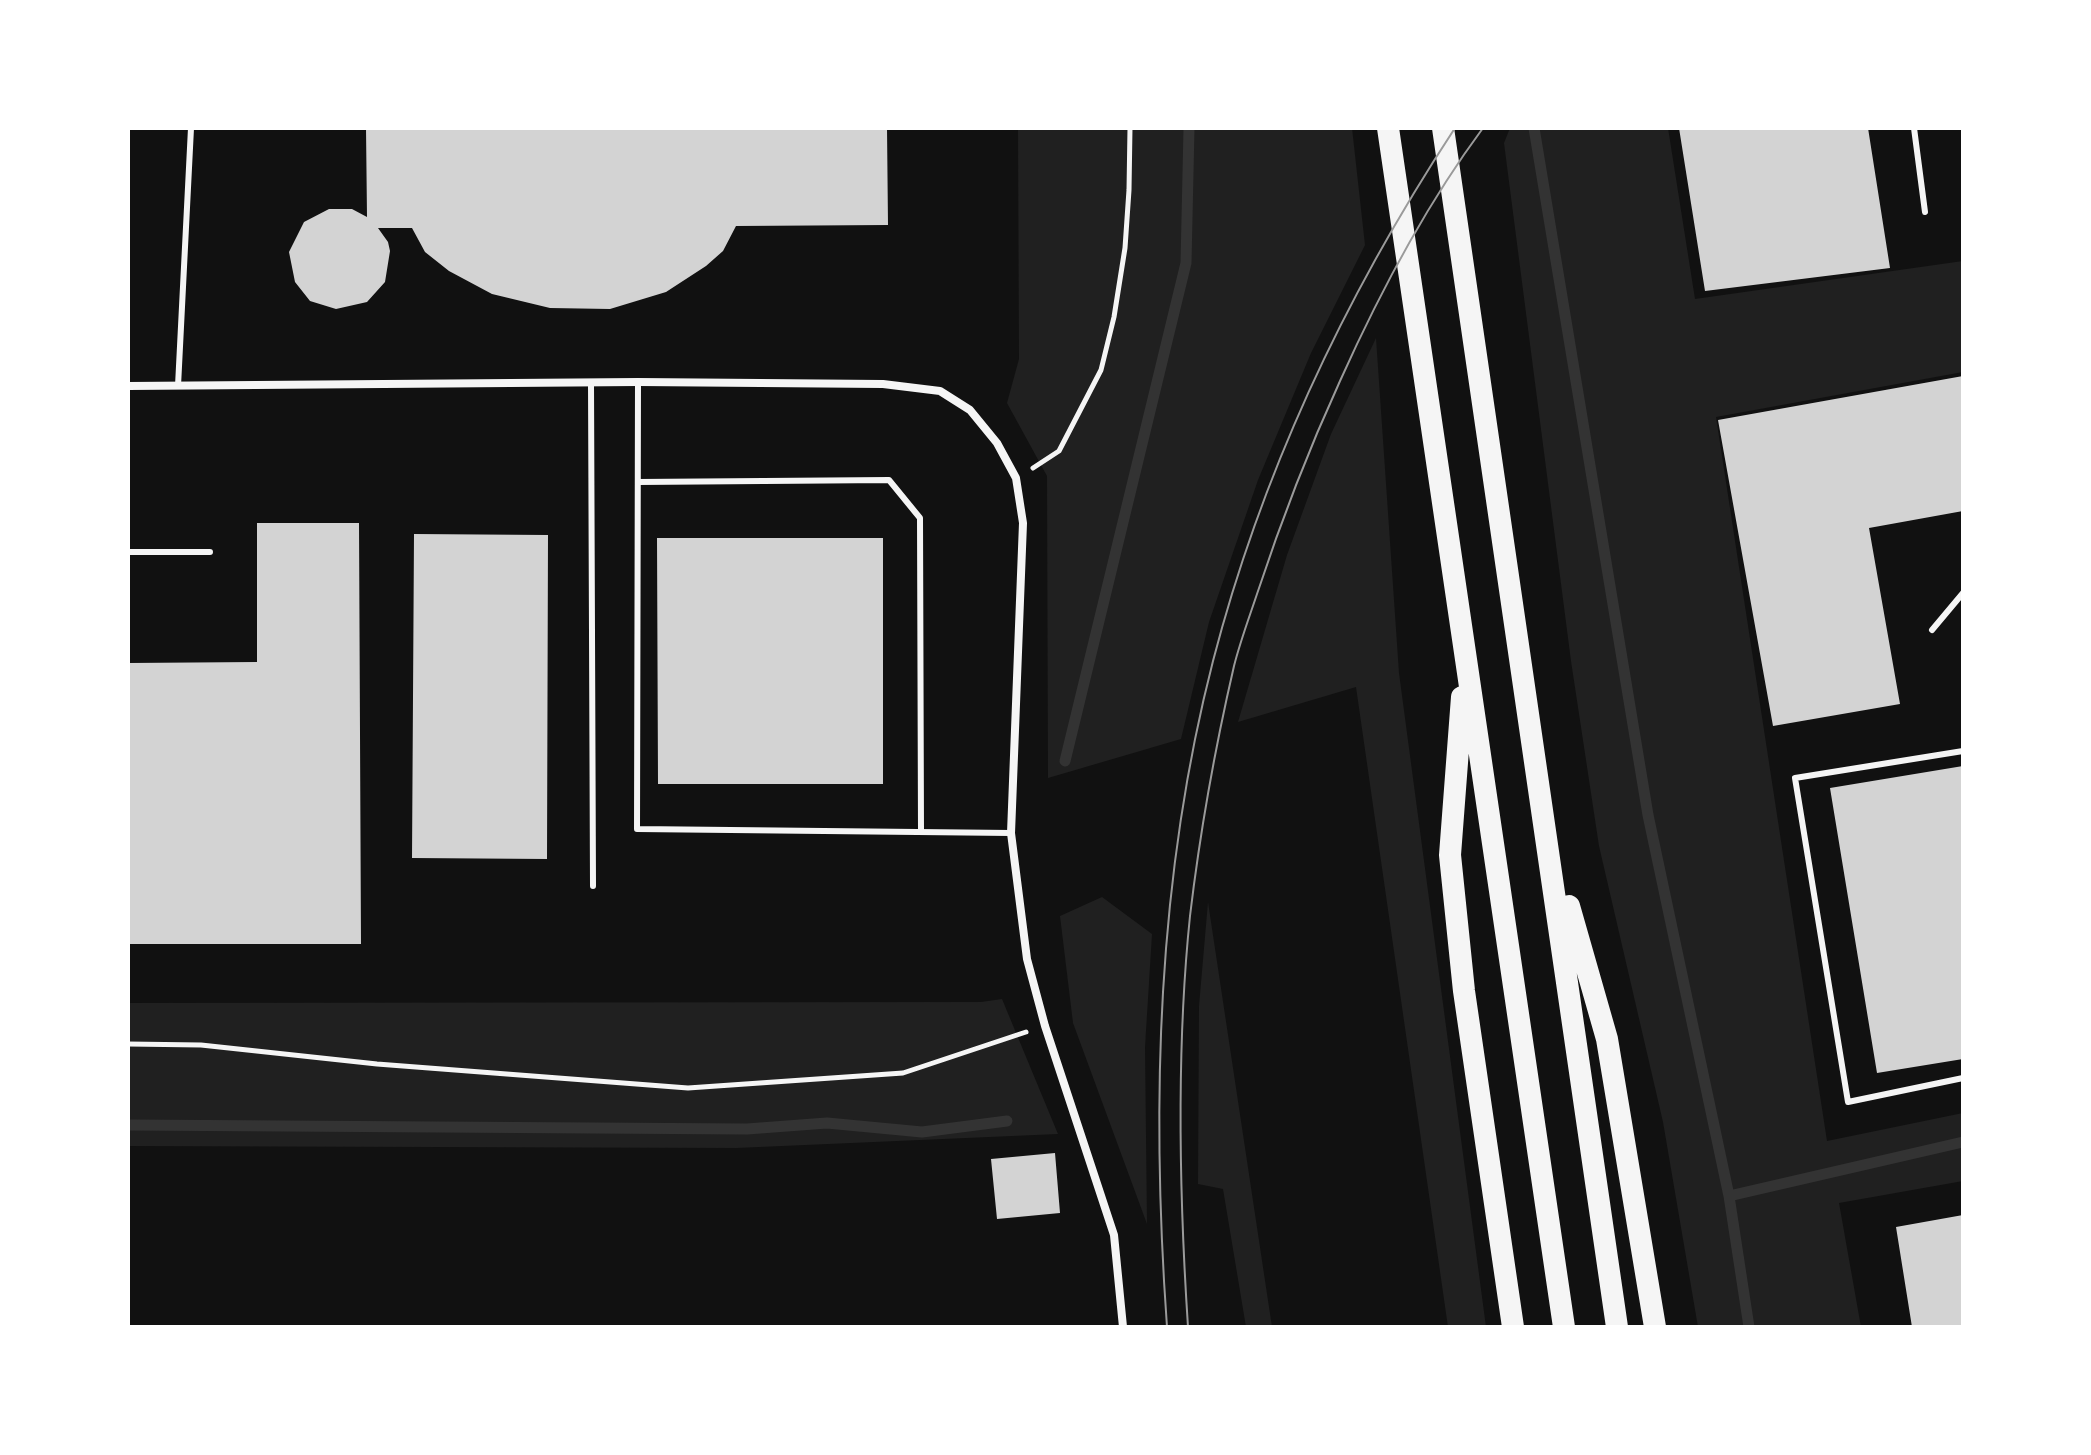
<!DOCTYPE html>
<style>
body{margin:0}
#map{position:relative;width:2091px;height:1455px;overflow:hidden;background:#111;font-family:Commissioner,sans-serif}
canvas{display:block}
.frame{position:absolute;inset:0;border:130px solid #fff;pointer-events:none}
</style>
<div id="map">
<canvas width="2091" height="1455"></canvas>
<div class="frame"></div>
</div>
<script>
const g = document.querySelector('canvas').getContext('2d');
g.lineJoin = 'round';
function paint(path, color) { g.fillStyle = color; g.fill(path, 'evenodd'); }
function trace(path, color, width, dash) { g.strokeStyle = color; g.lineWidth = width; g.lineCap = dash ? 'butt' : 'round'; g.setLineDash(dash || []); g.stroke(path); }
const green = new Path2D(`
 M1018 128H1352L1365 245 1311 353 1258 480 1209 622 1181 739 1048 778 1047 476 1007 403 1019 359Z
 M1510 128H1668L1695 299 1963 261V372L1716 417 1827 1141 1963 1113V1181L1839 1203 1861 1327H1698L1663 1122 1599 846 1571 661 1504 143Z
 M1376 338 1399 673 1486 1327H1448L1356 687 1238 722 1287 555 1331 434Z
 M1102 897 1152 934 1145 1047 1147 1224 1073 1023 1060 916Z
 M1208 902 1272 1327H1246L1223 1189 1198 1184 1199 1006Z
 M1002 999 1058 1134 736 1148 128 1146V1003L981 1002Z`);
const stream = new Path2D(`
 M1534 128 1648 815 1729 1196 1749 1327
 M1065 761 1186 263 1189 128
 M128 1125 747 1129 827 1123 922 1132 1007 1121
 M1729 1196 1963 1142`);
const building = new Path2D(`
 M366 128H887L888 225 736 226 723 251 706 266 666 292 610 309 550 308 492 294 449 271 425 252 412 228H378L388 242 390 251 385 282 367 302 336 309 310 301 295 282 289 252 304 222 329 209H352L367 217Z
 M1679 128H1868L1890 268 1705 291Z
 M1963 376V511L1869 528 1900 704 1773 726 1718 420Z
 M257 523H359L361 944H128V663L257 662Z
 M414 534 548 535 547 859 412 858Z
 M657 538H883V784H658Z
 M1963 766V1059L1877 1073 1830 788Z
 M1055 1153 1060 1213 997 1219 991 1159Z
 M1963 1215V1327H1912L1896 1227Z`);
const path = new Path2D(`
 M1033 468 1059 451 1101 370 1114 317 1125 248 1129 190 1130 128
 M128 1044 201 1045 377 1064 688 1088 903 1073 1026 1032`);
const service = new Path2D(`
 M1914 128 1925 212
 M638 382 637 829 1011 833
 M591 383 593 886
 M178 386 191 128
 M638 482 889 480 920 518 921 832
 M128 552H210
 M1932 630 1963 593
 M1963 751 1795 778 1848 1102 1963 1078`);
const minor = new Path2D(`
 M128 386 638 382 883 384 940 391 970 410 997 443 1016 478 1023 523 1011 833 1027 959 1045 1026 1114 1235 1123 1327`);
const trunk = new Path2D(`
 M1388 128 1564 1327
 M1443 128 1617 1327
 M1462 697 1450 855 1464 991 1513 1327
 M1569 906 1607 1039 1655 1327`);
const tram = new Path2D(`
 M1167 1327C1151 1105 1157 878 1213 661 1262 472 1348 291 1455 128
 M1188 1327C1179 1191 1176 1051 1190 916 1200 832 1215 748 1234 666 1240 642 1249 618 1257 594 1281 521 1308 451 1340 381 1379 294 1426 205 1483 128`);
paint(green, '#202020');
trace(stream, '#333', 11);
paint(building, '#d3d3d3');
trace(path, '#f5f5f5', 5);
trace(service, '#f5f5f5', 6);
trace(minor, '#f5f5f5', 8);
trace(trunk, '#f5f5f5', 22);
trace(tram, '#9a9a9a', 2);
</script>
